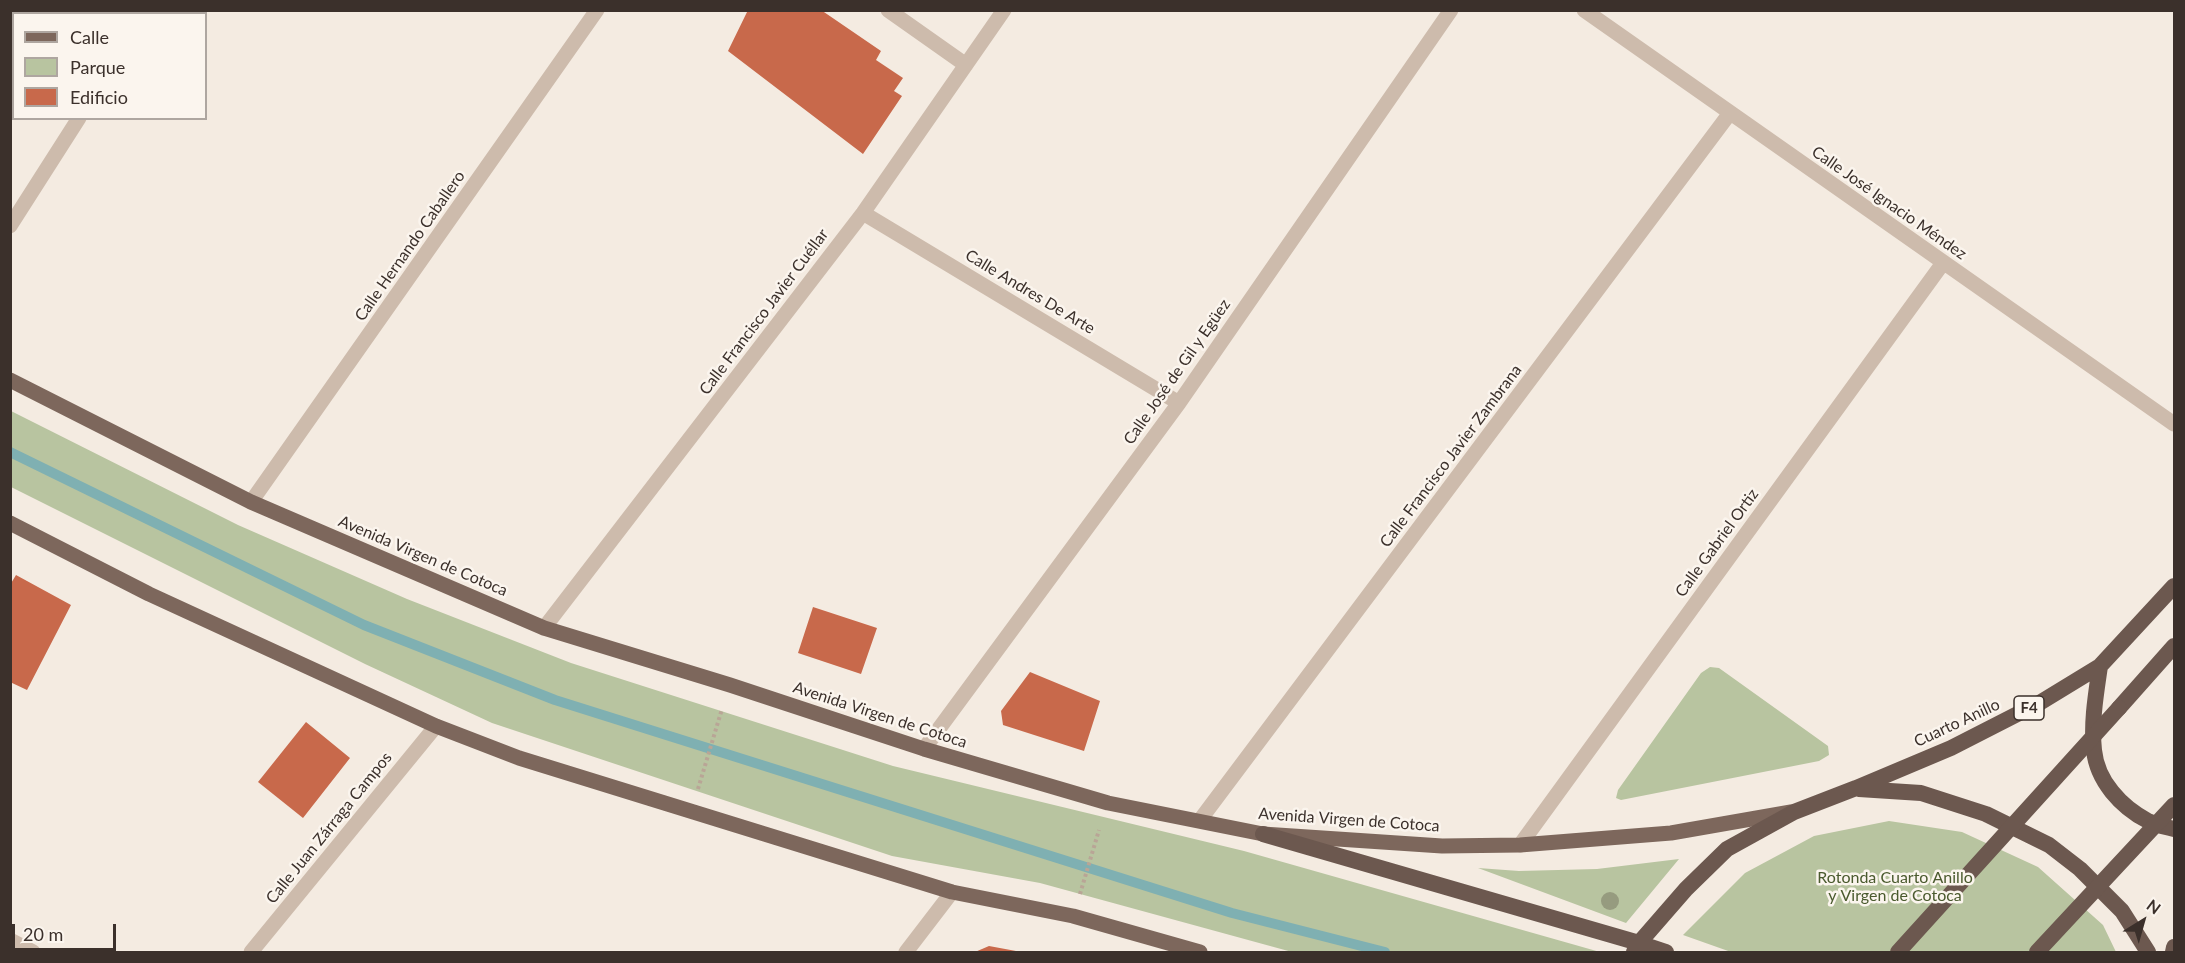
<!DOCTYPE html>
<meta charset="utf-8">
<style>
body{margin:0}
#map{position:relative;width:2185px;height:963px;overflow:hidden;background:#f4ebe1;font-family:Lato,sans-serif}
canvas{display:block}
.frame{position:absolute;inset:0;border:12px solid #3b302b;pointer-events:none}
.legend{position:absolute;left:12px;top:12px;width:195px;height:108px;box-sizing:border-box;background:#fbf5ee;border:2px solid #aea6a0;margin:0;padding:8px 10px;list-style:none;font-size:18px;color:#3b302b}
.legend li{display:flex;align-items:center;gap:12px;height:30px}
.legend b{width:30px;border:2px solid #aea6a0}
.north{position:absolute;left:2113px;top:891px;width:60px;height:60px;-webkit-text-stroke:4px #fbf5ee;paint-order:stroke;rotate:37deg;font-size:16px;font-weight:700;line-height:24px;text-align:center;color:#3b302b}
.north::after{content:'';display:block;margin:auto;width:21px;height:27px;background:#3b302b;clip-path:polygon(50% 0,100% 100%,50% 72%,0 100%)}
.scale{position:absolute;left:12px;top:924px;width:104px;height:27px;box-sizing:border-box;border:3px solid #3b302b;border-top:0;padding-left:8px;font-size:18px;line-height:21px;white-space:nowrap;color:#3b302b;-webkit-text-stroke:4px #fbf5ee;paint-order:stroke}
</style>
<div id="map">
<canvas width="2185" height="963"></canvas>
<div class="frame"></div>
<ul class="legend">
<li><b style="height:8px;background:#7d675c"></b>Calle</li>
<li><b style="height:16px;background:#b8c4a0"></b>Parque</li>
<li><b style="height:16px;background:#c8694b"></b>Edificio</li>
</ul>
<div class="north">N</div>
<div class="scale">20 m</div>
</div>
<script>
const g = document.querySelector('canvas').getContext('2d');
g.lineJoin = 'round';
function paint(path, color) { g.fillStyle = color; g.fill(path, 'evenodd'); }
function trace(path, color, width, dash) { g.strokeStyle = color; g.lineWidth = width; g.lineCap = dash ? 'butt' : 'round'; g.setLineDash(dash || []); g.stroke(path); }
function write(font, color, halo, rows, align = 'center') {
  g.font = font + ' Lato,sans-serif'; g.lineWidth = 5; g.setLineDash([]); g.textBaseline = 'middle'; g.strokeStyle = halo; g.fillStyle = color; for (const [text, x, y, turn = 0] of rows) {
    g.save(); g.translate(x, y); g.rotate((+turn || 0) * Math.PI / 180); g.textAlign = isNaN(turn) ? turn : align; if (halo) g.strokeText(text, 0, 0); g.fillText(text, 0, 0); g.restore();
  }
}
const green = new Path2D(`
 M11 411 238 525 407 599 571 663 893 766 1244 851 1600 952H1292L1040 883 892 856 492 723 365 664 11 487Z
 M1710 667 1719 668 1828 746 1829 755 1819 761 1621 800 1616 798 1618 790 1701 673Z
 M1889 821 1962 832 2038 867 2103 925 2116 952H1731L1683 935 1745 873 1814 836Z
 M1679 859 1626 923 1478 868 1519 871 1597 869Z`);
const stream = new Path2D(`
 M10 452 364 625 555 700 1232 913 1385 952`);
const building = new Path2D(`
 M748 10H821L881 51 876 60 903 78 894 91 902 96 863 154 728 51Z
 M16 575 71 605 27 690 10 682V585Z
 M813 607 877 628 861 674 798 653Z
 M1030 672 1100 701 1084 751 1003 725 1001 711Z
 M306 722 350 758 303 818 258 782Z
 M989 946 1016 951V952H975Z`);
const path = new Path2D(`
 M698 789 722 709
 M1080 894 1099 830`);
const minor = new Path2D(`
 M20 10 25 14
 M888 10 966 65
 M1584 10 2174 424
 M149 14 151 10
 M863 213 1179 403
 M10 226 79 118
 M251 502 597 10
 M544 628 863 213 1004 10
 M924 749 1179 403 1451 10
 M1200 820 1730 113
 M1520 845 1943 263
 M10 940 33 952
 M251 952 436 726
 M906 952 952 892`);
const primary = new Path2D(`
 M10 380 251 502 544 628 730 685 924 749 1108 803 1263 834 1442 846 1520 845 1671 833 1791 812
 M10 523 149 594 436 726 519 758 952 892 1073 916 1200 952`);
const trunk = new Path2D(`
 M2100 666C2096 694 2091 722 2094 750 2097 781 2121 807 2148 821 2155 825 2166 827 2174 829
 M2119 708 2174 646
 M1859 789 1921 793 1986 814 2049 845 2080 869 2122 911 2148 952
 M1263 834 1639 943 1666 952
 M1634 952 1639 943 1686 889 1727 849 1794 812 1856 788 1951 748 2041 702 2100 666 2174 586
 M2173 952 2174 947`);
const trunkBridge = new Path2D(`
 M1898 952 2119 708
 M2037 952 2174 805`);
const trees = [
 [1610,901]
];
const shields = [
 [2029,708,30]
];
const shieldNames = [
 ["F4",2029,708]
];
const streetNames = [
 ["Calle José Ignacio Méndez",1889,203,35],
 ["Calle Hernando Caballero",410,246,-55],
 ["Calle Andres De Arte",1030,292,31],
 ["Calle Francisco Javier Cuéllar",764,312,-53],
 ["Calle José de Gil y Egüez",1177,372,-55],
 ["Calle Francisco Javier Zambrana",1451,456,-53],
 ["Calle Gabriel Ortiz",1717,543,-54],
 ["Avenida Virgen de Cotoca",423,556,23],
 ["Avenida Virgen de Cotoca",880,715,18],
 ["Cuarto Anillo",1957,723,-25],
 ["Avenida Virgen de Cotoca",1349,820,4],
 ["Calle Juan Zárraga Campos",329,828,-51]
];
const parkNames = [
 ["Rotonda Cuarto Anillo",1895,878],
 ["y Virgen de Cotoca",1895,896]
];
paint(green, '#b8c4a0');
trace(stream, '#7fb0b2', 10);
paint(building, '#c8694b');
trace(path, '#b9a596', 4, [3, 3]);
trace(minor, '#cdbbac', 15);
trace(primary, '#7d675c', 15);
trace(trunk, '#6c584f', 16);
trace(trunkBridge, '#6c584f', 16);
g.fillStyle = '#969b7f';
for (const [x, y] of trees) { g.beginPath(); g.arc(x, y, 9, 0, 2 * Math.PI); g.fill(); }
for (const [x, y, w] of shields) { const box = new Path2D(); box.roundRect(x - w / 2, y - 12, w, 24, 4.5); g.fillStyle = '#fbf5ee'; g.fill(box); trace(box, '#3b302b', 1.5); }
write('bold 15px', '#3b302b', null, shieldNames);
write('16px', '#3b302b', '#fbf5ee', streetNames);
write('16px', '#4a5a2e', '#fbf5ee', parkNames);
</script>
